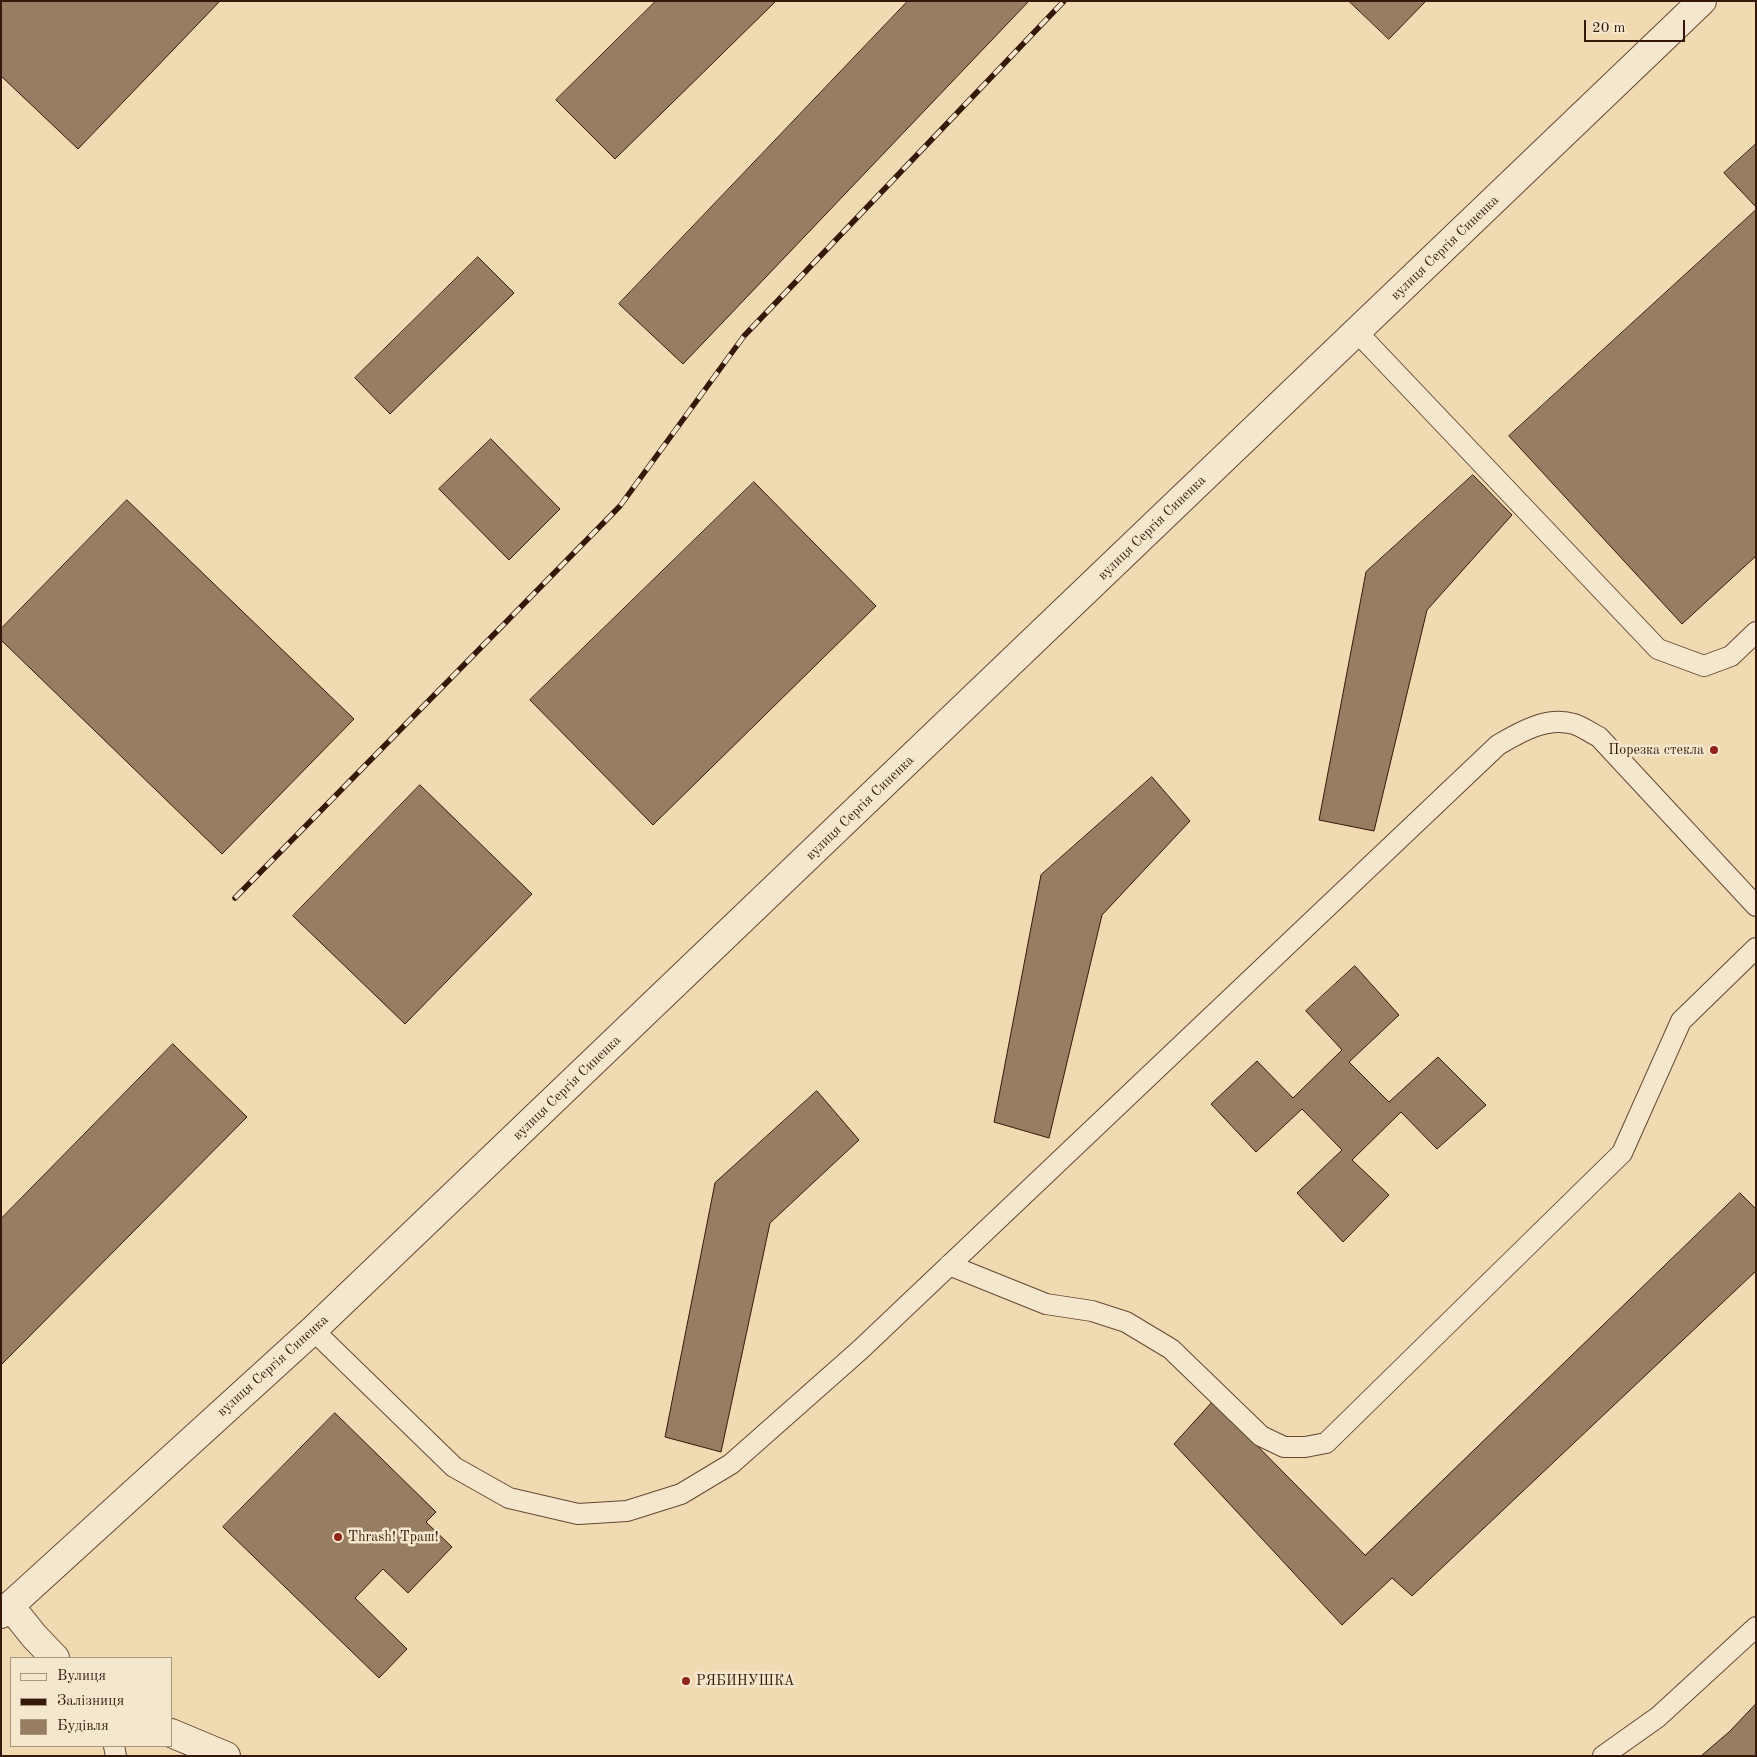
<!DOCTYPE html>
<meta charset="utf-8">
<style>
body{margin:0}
#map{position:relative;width:1757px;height:1757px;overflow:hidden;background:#f0dab2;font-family:"Old Standard TT",serif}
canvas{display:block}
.frame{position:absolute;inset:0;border:2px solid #361809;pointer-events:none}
.legend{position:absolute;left:10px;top:1657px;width:162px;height:90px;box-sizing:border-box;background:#f5e7cd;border:1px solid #a9947f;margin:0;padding:6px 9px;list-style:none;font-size:15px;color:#361809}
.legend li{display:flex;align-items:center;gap:10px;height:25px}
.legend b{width:25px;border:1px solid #a9947f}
.scale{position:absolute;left:1584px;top:20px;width:101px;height:22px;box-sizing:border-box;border:2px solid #361809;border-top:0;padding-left:6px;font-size:15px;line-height:18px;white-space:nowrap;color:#361809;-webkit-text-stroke:4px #f5e7cd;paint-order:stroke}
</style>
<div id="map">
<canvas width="1757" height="1757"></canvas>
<div class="frame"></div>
<ul class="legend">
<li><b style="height:6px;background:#f5e7cd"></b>Вулиця</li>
<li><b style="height:6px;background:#361809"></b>Залізниця</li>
<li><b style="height:14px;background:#977d61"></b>Будівля</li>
</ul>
<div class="scale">20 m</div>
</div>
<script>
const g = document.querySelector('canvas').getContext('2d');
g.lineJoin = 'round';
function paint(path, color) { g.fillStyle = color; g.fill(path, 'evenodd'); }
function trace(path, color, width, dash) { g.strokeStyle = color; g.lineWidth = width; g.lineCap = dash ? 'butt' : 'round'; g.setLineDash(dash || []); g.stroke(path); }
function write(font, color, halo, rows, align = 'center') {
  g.font = font + ' "Old Standard TT",serif'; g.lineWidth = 5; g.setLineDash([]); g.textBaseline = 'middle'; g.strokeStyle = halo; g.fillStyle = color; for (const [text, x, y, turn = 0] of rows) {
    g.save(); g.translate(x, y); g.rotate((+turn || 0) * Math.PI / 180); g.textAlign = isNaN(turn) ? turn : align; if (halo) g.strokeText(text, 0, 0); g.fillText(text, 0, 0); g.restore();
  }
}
const building = new Path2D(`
 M1 1H220L78 149 1 76Z
 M656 1H776L615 159 556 100Z
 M908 1H1029L683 364 619 304Z
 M1349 1H1426L1389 39Z
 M1756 144V207L1724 173Z
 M1756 210V556L1682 624 1509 436Z
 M478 257 514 293 390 414 355 378Z
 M491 439 560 509 509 560 439 489Z
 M1473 475 1512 515 1427 610 1374 831 1319 820 1366 572Z
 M754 482 876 606 653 825 530 700Z
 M127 500 354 719 222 854 1 640V629Z
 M1152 777 1190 821 1102 915 1049 1138 994 1122 1041 875Z
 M420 785 532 894 405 1024 293 916Z
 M1355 966 1399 1015 1349 1062 1389 1102 1438 1057 1486 1105 1437 1149 1401 1112 1352 1160 1389 1195 1343 1242 1297 1193 1342 1150 1302 1109 1256 1152 1211 1104 1257 1061 1293 1098 1342 1050 1306 1011Z
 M173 1044 247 1117 1 1365V1219Z
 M817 1091 859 1140 770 1223 721 1452 665 1437 715 1183Z
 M1740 1193 1756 1209V1271L1412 1596 1392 1578 1342 1625 1174 1444 1213 1401 1365 1555Z
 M335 1413 436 1512 426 1522 452 1547 408 1593 383 1569 355 1598 407 1649 379 1678 223 1527Z
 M1756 1704V1756H1701L1729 1732Z`);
const service = new Path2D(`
 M1357 332 1658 649 1704 666 1731 656 1756 632
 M949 1265 1046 1304 1092 1311 1126 1322 1171 1349 1261 1436 1284 1447H1305L1326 1443 1622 1153 1681 1021 1756 948
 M313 1330 454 1467 509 1498 578 1514 627 1511 681 1494 731 1464 860 1350 1498 745C1520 732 1547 716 1574 724 1583 727 1591 733 1599 737L1756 906
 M114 1746 116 1756
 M1603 1756 1658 1717 1756 1627`);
const minor = new Path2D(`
 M10 1606 34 1636 55 1658
 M171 1733 226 1756`);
const tertiary = new Path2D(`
 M1 1614 313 1330 1702 1`);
const rail = new Path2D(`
 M235 898 620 506 744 336 1064 1`);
const markers = [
 [1714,750,5,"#8f2418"],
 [338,1537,5,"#8f2418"],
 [686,1681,5,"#8f2418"]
];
const streetNames = [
 ["вулиця Сергія Синенка",1445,248,-44],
 ["вулиця Сергія Синенка",1152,528,-44],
 ["вулиця Сергія Синенка",860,808,-44],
 ["вулиця Сергія Синенка",567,1088,-44],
 ["вулиця Сергія Синенка",273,1366,-42]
];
const poiNames = [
 ["Порезка стекла",1704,750,"right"],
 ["Thrash! Траш!",348,1537],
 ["РЯБИНУШКА",696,1681]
];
paint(building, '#977d61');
trace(building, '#361809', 1);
trace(service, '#644833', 22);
trace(minor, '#644833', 30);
trace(tertiary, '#644833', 30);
trace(service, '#f5e7cd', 20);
trace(minor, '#f5e7cd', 28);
trace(tertiary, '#f5e7cd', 28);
trace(rail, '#361809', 5.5);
trace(rail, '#f5e7cd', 4, [11]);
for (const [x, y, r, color] of markers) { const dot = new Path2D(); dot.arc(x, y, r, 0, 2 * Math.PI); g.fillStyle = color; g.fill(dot); trace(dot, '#f5e7cd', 2); }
write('14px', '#361809', '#f5e7cd', streetNames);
write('14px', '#361809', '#f5e7cd', poiNames, 'left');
</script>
